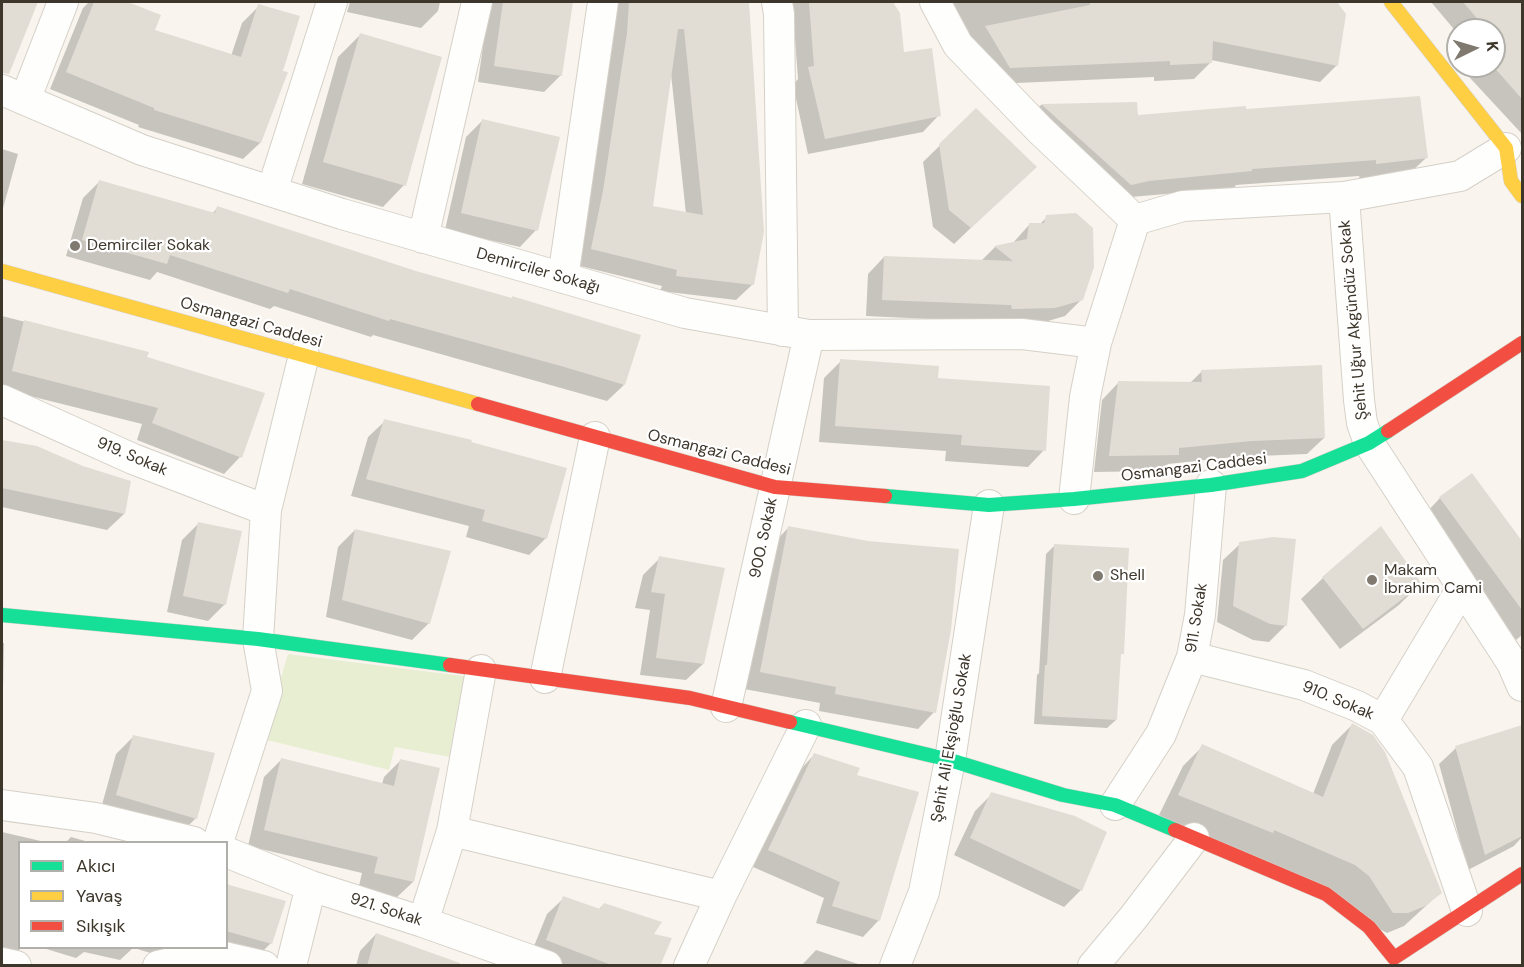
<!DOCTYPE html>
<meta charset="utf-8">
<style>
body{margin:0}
#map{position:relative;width:1524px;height:967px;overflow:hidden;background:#f9f5ee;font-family:"DM Sans",sans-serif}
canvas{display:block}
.frame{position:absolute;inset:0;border:3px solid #3d362b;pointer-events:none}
.legend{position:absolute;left:18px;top:841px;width:210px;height:108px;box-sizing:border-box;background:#fff;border:2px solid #b1afaa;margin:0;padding:8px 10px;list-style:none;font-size:18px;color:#3d362b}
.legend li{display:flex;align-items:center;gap:12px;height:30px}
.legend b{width:30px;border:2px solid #b1afaa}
.north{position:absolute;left:1446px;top:18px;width:60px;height:60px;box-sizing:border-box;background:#fff;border:2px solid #b1afaa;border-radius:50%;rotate:85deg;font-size:16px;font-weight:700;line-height:24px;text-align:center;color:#3d362b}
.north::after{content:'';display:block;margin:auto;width:21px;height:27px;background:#7f796f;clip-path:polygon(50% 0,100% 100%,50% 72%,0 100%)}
</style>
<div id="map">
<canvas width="1524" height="967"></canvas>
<div class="frame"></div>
<ul class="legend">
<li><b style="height:8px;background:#16e098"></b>Akıcı</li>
<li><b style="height:8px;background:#ffcf43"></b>Yavaş</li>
<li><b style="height:8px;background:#f24e42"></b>Sıkışık</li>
</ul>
<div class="north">K</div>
</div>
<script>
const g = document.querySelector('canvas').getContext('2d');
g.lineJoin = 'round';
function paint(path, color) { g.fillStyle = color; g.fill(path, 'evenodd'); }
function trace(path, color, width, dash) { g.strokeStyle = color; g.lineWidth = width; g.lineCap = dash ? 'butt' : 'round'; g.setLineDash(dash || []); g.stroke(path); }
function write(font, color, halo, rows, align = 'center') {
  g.font = font + ' "DM Sans",sans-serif'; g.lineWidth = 4.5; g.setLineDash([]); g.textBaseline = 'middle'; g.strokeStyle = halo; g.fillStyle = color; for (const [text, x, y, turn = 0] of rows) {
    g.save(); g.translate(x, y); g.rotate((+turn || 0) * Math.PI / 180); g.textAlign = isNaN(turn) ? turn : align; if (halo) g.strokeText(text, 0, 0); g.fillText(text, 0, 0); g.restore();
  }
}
const green = new Path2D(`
 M288 654 471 677 456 758 395 747 389 770 263 739Z`);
const shadow = new Path2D(`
 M2 2H36L16 53 2 68Z
 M89 2H124L159 16 153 31 231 56 242 23 259 6 260 143 243 159 138 127 139 125 50 89 83 8Z
 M350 2H440L438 11 421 28 347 12Z
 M489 2H571L561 75 544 92 478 82Z
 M615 2H747L762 232 753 284 736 300 660 291 662 286 576 265 588 208 611 50ZM671 74 686 214 651 207Z
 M792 2H891L899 14 903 54 939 115 923 132 808 154 793 85 798 79Z
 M933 2H1335L1344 14 1337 65 1320 82 1211 60V62L1194 79 1154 81V77L993 84Z
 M1431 2H1522V134L1459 66H1494V30H1458V34Z
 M360 35 404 185 383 207 302 184 338 57Z
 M1135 104 1137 117 1244 111 1426 158 1409 174 1360 180 1359 176 1236 185 1234 188 1131 197 1025 121 1041 105Z
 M976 110 1018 183 954 244 933 227 923 162Z
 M483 120 536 230 520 247 445 230 466 137Z
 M2 149 18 154 2 212Z
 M100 181 212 214 217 208 416 273 511 300 624 385 607 401 373 335 371 337 274 306 270 309 157 272 150 280 66 256 83 198Z
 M1047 217 1082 299 1065 316 1038 324 866 316 868 274 884 257 981 261 995 247 1012 244 1029 225H1039Z
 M2 316 147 353 145 358 240 457 224 474 137 440 142 424 2 389Z
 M841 361 936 379 1044 450 1028 467 945 461 946 451 819 442 824 378Z
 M1202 371 1324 438 1307 454 1234 457 1168 464 1161 471 1094 472 1102 400 1118 383H1190Z
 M385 421 469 443 546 538 529 555 466 537 469 526 351 496 368 437Z
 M2 441 37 448 124 514 107 530 2 507Z
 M1472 475 1522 544V635L1516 640 1424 515 1440 498Z
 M199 523 225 604 208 621 167 612 182 540Z
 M788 528 934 712 918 729 819 711 820 703 744 689 772 545Z
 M355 530 429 623 412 640 326 617 338 547Z
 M1240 544 1286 625 1269 642 1253 640 1217 622 1223 560Z
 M1055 545 1122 653 1119 656 1116 720 1107 728 1034 724 1037 675 1039 673 1046 554Z
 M660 558 703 664 686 680 640 675 650 610 635 608 643 575Z
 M1323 578 1420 584 1399 605 1340 649 1301 599Z
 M2 643H4L3 691 2 693Z
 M1352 725 1440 893 1404 926 1387 933 1159 815 1183 766 1203 746 1313 794 1332 745Z
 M1518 728 1522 738V837L1514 846 1468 870 1439 764 1456 748Z
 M133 737 196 818 179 835 100 812 116 754Z
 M814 755 855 776 879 920 863 937 816 923 824 898 753 867 798 772Z
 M281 760 382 784 384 777 400 761 413 882 396 898 358 890 362 873 248 846 264 777Z
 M992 794 1081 890 1064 907 954 855 975 811Z
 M2 832 45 842H20V948H21L5 965 2 964Z
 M71 837 89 842H66Z
 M226 885 271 943 254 960 226 948Z
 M564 898 598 910 604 904 652 935 658 966H554L530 956 547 914Z
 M376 934 418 966H356L360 951Z
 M43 948H133L120 960 84 952 76 958Z
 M134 948H178L157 955Z
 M816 950 864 966H801Z`);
const building = new Path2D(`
 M2 2H38L9 74 2 73Z
 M94 2H128L161 15 155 30 241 57 258 4 300 16 283 71 288 72 261 143 154 110V108L66 72Z
 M503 2H573L562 76 494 66Z
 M629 2H749L764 232 754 285 676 276 677 270 591 249 603 191 627 33ZM678 29H684L703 215 653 206Z
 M809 2H893L900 13 904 52 932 48 941 116 825 139 808 67 814 66Z
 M1090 2H1337L1346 14 1338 66 1213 41 1212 63 1170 65V61L1010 68 985 26 1090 5Z
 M1463 2H1522V99L1493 66 1494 30H1487Z
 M360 33 442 57 406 186 323 162Z
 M1420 96 1428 158 1376 164V160L1252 169V171L1149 181 1131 185 1041 104 1137 102 1138 115 1246 106V109Z
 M976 108 1037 167 971 228 949 210 939 144Z
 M482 119 560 137 538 231 461 213Z
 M99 180 215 213 217 206 416 271 512 298V296L641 335 625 385 561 366 390 319 389 321 290 289 288 293 170 255 167 264 82 240Z
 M1076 213 1093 228 1094 267 1083 300 1055 308 1012 309 1011 305 882 300 884 256 1013 261 994 246 1027 239 1029 223H1044L1046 215Z
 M24 320 149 352 147 357 265 393 242 458 152 423 158 408 12 371Z
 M840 359 939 366 938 378 1050 386 1046 451 961 445 962 435 835 426Z
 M1322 365 1325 438 1252 441 1179 448V455L1109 456 1118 381 1202 382 1201 370Z
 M384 419 472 440 471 442 567 468 547 539 482 521 485 510 366 479Z
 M2 440 37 446 83 466 131 481 125 514 2 488Z
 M1472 473 1522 541V610L1439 497Z
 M198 522 242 531 226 605 183 596Z
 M788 526 868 541 959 549 951 630 936 713 835 694 836 687 760 672Z
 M1381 526 1422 584 1363 629 1322 577Z
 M355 529 451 551 430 624 342 600Z
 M1273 537 1296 539 1287 626 1270 624 1233 606 1239 542Z
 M1054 544 1129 548 1124 654H1121L1117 720 1042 716 1045 665H1047Z
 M659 556 725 568 704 664 656 658 665 594 651 592Z
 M1352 723 1373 735 1385 752 1442 893 1425 906 1408 913H1393L1369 876 1355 865 1274 830 1273 833 1178 795 1202 744 1323 797Z
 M1522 725V836L1485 855 1455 746Z
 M133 735 215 753 197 819 116 795Z
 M814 753 860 768 857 775 919 792 880 921 832 906 840 882 768 850Z
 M281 758 394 786 400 759 440 768 414 882 374 873 378 857 264 830Z
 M991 792 1075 816 1107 832 1082 891 970 838Z
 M226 884 286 901 272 944 226 931Z
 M563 896 600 909 604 903 662 922 654 934 672 938 660 966H614L546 940Z
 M376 933 460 963V966H367Z`);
const street = new Path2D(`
 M777 2 779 14 783 331
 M935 2 958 45 1040 130 1135 220
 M2 90 142 150 342 214 685 313 809 335 1022 334 1096 343
 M25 100 63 2
 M272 191 332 2
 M1344 197 1359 400 1362 423 1369 443 1512 663 1522 686
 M423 238 477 2
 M563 278 603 2
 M2 400 133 459 266 510
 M1074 499 1085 397 1096 343 1135 220 1183 206 1344 197 1460 176 1506 148
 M1192 657 1304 685 1357 706 1383 720 1418 767 1467 911
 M545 678 595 437
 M726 707 809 335
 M1383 720 1462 588
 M2 805 96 818 194 842
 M1115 805 1161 734 1192 657 1200 615 1211 485
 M452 831 721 896
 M218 842 267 691 258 639 266 510 304 355
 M226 852 311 886 423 922 547 966
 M423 922 452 831 481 670
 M2 963 16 966
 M158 966 212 954 264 966
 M291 966 311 886
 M689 966 721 896 806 725
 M895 966 924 892 950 760 989 505
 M1093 966 1133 918 1194 838`);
const fast = new Path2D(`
 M885 496 989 505 1074 499 1211 485 1302 471 1369 443 1388 431
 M2 615 258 639 450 665
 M790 722 950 760 1063 795 1115 805 1175 830`);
const slow = new Path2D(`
 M1391 2 1506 148 1511 181 1522 196
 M2 271 478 404`);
const jam = new Path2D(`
 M478 404 775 487 885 496
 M1388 431 1522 343
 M450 665 690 698 790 722
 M1175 830 1326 894 1369 927 1394 958 1522 874`);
const markers = [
 [75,246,6,"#7f796f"],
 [1098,576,6,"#7f796f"],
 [1372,580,6,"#7f796f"]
];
const poiNames = [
 ["Demirciler Sokak",87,246],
 ["Makam",1384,571],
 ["İbrahim Cami",1384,589],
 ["Shell",1110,576]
];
const streetNames = [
 ["Demirciler Sokağı",538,271,16],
 ["Şehit Uğur Akgündüz Sokak",1354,320,-95],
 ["Osmangazi Caddesi",251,323,16],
 ["Osmangazi Caddesi",719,453,14],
 ["919. Sokak",132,457,23],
 ["Osmangazi Caddesi",1194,468,-7],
 ["900. Sokak",764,538,-78],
 ["911. Sokak",1197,618,-81],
 ["910. Sokak",1338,701,23],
 ["Şehit Ali Ekşioğlu Sokak",952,738,-80],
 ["921. Sokak",386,910,18]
];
paint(green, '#e8eed2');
paint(shadow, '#0003');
paint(building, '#e2ddd4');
trace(street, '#d5d0c8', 32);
trace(fast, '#d5d0c8', 15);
trace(slow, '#d5d0c8', 15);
trace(jam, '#d5d0c8', 15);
trace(street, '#fefefc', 30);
trace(fast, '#16e098', 14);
trace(slow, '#ffcf43', 14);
trace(jam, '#f24e42', 14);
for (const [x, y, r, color] of markers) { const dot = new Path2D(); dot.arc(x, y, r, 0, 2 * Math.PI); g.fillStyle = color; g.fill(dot); trace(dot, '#fff', 2); }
write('16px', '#3d362b', '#fff', poiNames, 'left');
write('16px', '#3d362b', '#fff', streetNames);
</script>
